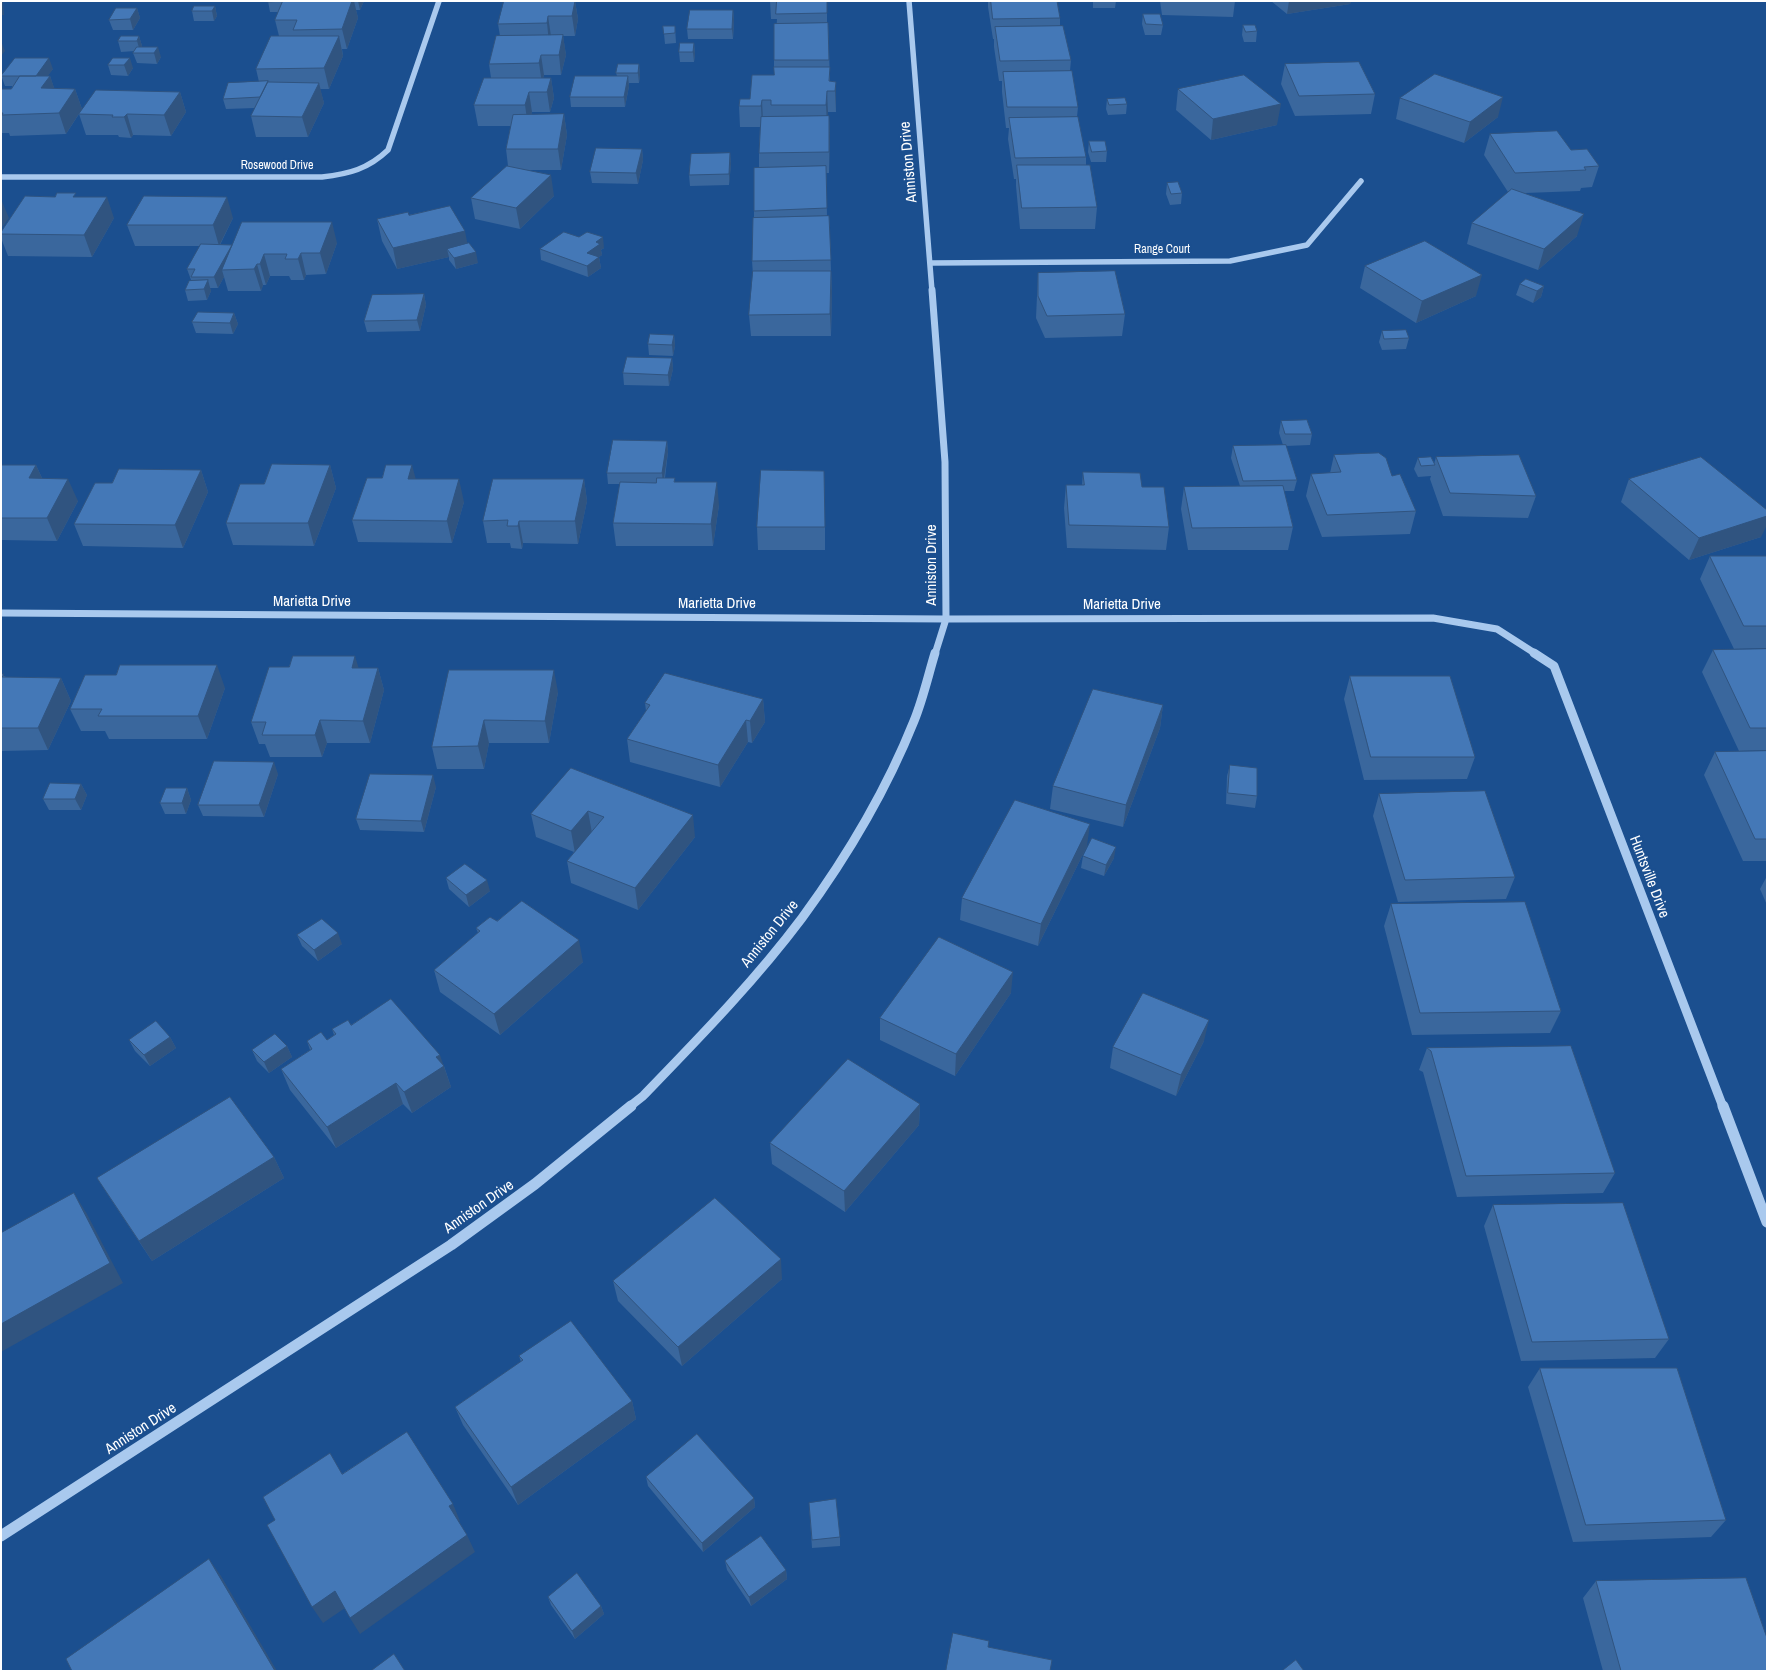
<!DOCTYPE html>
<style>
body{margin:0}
#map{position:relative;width:1768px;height:1672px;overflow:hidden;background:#1b4f8f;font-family:"Archivo Narrow",sans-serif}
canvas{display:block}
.frame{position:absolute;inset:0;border:2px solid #fff;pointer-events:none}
</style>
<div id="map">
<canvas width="1768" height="1672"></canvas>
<div class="frame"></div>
</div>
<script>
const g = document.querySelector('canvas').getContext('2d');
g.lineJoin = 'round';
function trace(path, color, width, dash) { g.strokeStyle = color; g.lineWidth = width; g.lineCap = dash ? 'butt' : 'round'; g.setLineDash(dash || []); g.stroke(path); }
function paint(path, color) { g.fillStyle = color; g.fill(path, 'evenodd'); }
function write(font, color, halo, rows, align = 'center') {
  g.font = font + ' "Archivo Narrow",sans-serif'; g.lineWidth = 4; g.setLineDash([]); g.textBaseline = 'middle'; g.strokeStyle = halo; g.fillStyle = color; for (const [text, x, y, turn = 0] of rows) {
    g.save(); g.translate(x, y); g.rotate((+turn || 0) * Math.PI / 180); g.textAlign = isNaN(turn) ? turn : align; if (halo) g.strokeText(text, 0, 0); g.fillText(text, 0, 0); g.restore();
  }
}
const minorFar3 = new Path2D(`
 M909 1 932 291
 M1 177H322C349 174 368 169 388 150L439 1
 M931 263 1230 261 1307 245 1361 181`);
const minorFar2 = new Path2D(`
 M932 290 945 462 946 619 935 654
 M1 613 946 619 1433 618 1497 629 1536 654`);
const minorFar1 = new Path2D(`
 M1534 653 1554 666 1723 1107
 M629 1107 643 1096C698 1039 754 982 802 918 846 858 886 791 914 721 923 699 928 676 935 653`);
const minor = new Path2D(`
 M1723 1106 1767 1222
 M1 1536 451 1245 535 1184 631 1106`);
const wall = new Path2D(`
 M268 1H364L360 10H356L358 18 347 49H342L343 56 329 89H320L324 103 308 137H256L251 116 255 108 226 109 223 99 259 82 256 69 279 36 275 20 278 12H270Z
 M575 1 578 19 575 36H563L566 55 561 75H544L543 78H551L554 98 550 112H532L531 115 564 114 567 135 561 170H527L554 196 520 229 475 219 471 198 508 166 506 149 511 126H478L474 105 491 78 489 64 500 36 498 24Z
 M770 1H827V23H828L830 81 836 82V112H828L827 116H829L830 137 829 173H826L827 216H829L831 271 832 292 831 336H751L749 315 753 275 752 261 754 217V211L759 168V153L760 127H740L739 106 750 99 774 75V60L777 19H771Z
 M988 1H1057L1060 18V26L1071 60 1070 71 1078 107 1077 117 1086 157V165L1097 207 1095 229H1020L1016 186V179H1014L1008 139 1009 128H1006L1002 92V81H999L994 47V39H993L988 7Z
 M1093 1H1116L1115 8H1093Z
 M1160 1H1235L1233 17 1162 15Z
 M1271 1H1351L1350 4 1287 14Z
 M215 6 217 16 214 21H194L192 11Z
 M137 8 140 18 133 30H113L109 20Z
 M733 10 734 20 733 39H688L687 29Z
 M1143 14 1163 25 1161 35H1145L1142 24Z
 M1243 25 1257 31 1256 42H1244L1242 35Z
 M675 26 676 43 665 44 664 34Z
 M139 36 142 46V47L161 57 157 64 137 63 133 53 135 51 121 52 118 41Z
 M694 43 695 54 694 62H680L679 52Z
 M113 58 133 68 128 76 111 75 108 65Z
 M639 64 640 75 639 83H629V86L625 107H571L570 97 617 76 616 73Z
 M1285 64 1375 94 1371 114 1295 116 1281 84Z
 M53 69 47 76H50L54 88 75 89 82 109 180 92 186 112 171 136 133 135 131 138 119 137 118 135H86L79 114 66 134 10 136 9 133H1V89H11L13 86H5L1 75Z
 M1178 89 1277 125 1211 140 1176 110Z
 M1400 98 1498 117 1464 143 1396 119Z
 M1107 99 1127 104 1126 114 1108 115 1106 109Z
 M1490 134 1571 150 1599 166 1592 187 1581 188 1580 191 1525 193 1577 236 1538 270 1467 244 1472 223 1508 192 1484 155Z
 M1089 141 1107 151 1106 162H1091L1088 152Z
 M642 149 643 160 638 184 592 183 590 172Z
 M730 153 731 164 729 185 690 186 689 175Z
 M1167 183 1182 193 1181 204 1170 205 1166 194Z
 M409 215 467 244 478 263 456 269 449 260V257L397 269 382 241 377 219Z
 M114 218 92 257 8 256 1 238V232Z
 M233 218 220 245 337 243 326 274 306 275 304 280H291L289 276H270L266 285H263L261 291H228L224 277 218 288H210L211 291 207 300 188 301 185 290 192 281 191 280 187 269 200 246H135L127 225Z
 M604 248 601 250 602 255 599 257 601 268 588 277 541 260 540 249Z
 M1365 266 1476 296 1416 323 1360 288Z
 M1038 273 1125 314 1122 336 1045 338 1036 318Z
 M1520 284 1544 286 1541 297 1533 303 1516 295Z
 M424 294 426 305 420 331 367 332 364 321Z
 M234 313 238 324 233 334 196 333 192 322Z
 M1382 331 1409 338 1406 349 1382 350 1379 342Z
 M674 335 675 346 673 356 649 355 648 344Z
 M672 358 673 369 669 386 624 385 623 373Z
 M1281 421 1312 434 1310 445 1286 446 1297 480 1294 491H1284L1293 527 1288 550H1188L1181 509 1184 487 1240 486 1231 458 1233 446 1283 445 1279 433Z
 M667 441 668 452 665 478H675V482L719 505 713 546H616L613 523 620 484H608L607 473Z
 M1334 455 1392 476 1416 511 1410 534 1322 537 1306 496 1311 474 1330 473Z
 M1436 457 1536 496 1528 518 1443 516 1430 479 1431 476 1418 477 1414 469 1418 458 1434 464Z
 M1 465H36L42 478 78 501 57 541 2 540 1 541Z
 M330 465 336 488 314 546 233 545 226 523 264 484Z
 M201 470 208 492 183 548 83 546 74 524Z
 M1083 472 1169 527 1166 550 1067 548 1064 508 1066 485H1082Z
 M416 479 464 502 452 543 358 542 352 520Z
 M584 479 587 501 578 544 523 543 522 549 511 548 510 543H487L483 521Z
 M1629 479 1761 537 1689 560 1621 502Z
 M825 494V550H758L757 527Z
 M1710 556H1767V648L1734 649 1700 579Z
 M1767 649V750L1739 751 1702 672 1713 650Z
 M358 668H378L384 690 370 743H327L322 757H270L265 744H259L251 722Z
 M449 670 558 692 549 743H489L484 769H437L432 747Z
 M1 674 6 677 61 678 71 701 48 750 1 751Z
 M1350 676 1475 757 1467 779 1364 780 1344 699Z
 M225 688 207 739H109L105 731H81L70 709Z
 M763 699 765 722 752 743 748 742 720 787 630 762 627 739 646 711 645 703Z
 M1163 705 1160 728 1123 827 1050 809 1053 786Z
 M1767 751V861H1743L1704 775 1715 752Z
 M1230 765 1257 796 1255 808 1226 804 1227 776Z
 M571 768 695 837 638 910 571 883 567 861 574 852 536 837 531 814Z
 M278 774 264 817 203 816 198 805Z
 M81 784 87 795 81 810H49L43 799Z
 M436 787 424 832 360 830 356 819Z
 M187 788 191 800 186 814H165L160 803Z
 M1379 794 1515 877 1506 899 1398 902 1373 816Z
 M1087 846 1038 946 960 920 962 898Z
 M1083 856 1114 858 1104 876 1081 868Z
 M1767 876V905L1760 889Z
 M446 878 490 891 469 907 449 889Z
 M1391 904 1561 1011 1550 1033 1412 1035 1384 926Z
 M497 921 583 962 500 1035 440 992 434 970 478 933 476 928Z
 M297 935 342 944 318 961 302 946Z
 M1011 993 955 1076 880 1040V1018Z
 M351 1025 443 1064 444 1066 451 1087 412 1113 403 1104 336 1148 290 1090 281 1069 310 1050 307 1041 327 1040 334 1035 332 1029Z
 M170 1037 176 1048 150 1066 135 1051 129 1040Z
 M1204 1041 1176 1096 1110 1068 1113 1047Z
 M287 1046 292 1057 269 1073 257 1061 252 1050Z
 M1427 1048 1615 1173 1603 1193 1457 1197 1423 1072 1419 1070Z
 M920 1104 919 1125 845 1212 772 1164 770 1143Z
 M274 1157 284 1178 152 1261 110 1198 97 1178Z
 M1493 1205 1669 1339 1655 1358 1521 1361 1484 1226Z
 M782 1279 682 1366 618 1301 613 1281Z
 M519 1356 632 1401 636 1419 518 1505 463 1425 455 1407 521 1362Z
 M1540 1368 1726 1520 1711 1537 1573 1542 1528 1387Z
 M646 1477 754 1498 755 1507 703 1552 648 1486Z
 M809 1503 840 1537V1546L812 1548Z
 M725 1561 786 1570 787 1579 751 1606 727 1570Z
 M1596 1581 1767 1671H1603L1583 1598Z
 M548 1597 601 1606 604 1614 575 1639 551 1605Z`);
const shadedWall = new Path2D(`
 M1 1H3L4 15H1Z
 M352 1H354L358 18 347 49 342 29Z
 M358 1H364L360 10Z
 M575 1 578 19 575 36 572 16Z
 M1289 1H1351L1350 4 1287 14Z
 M215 6 217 16 214 21 212 11Z
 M137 8 140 18 133 30 130 19Z
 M733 10 734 20 733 39 732 29Z
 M548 16 551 36 549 43 547 23Z
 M563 35 566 55 561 75 559 55Z
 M139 36 142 46 140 51 137 41Z
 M339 36 343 56 329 89 324 68Z
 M1 41 5 51 1 56Z
 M694 43 695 54 694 62 693 52Z
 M158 47 161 57 157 64 154 53Z
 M541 55 544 75 542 84 539 63Z
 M49 58 53 69 40 87 36 76Z
 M130 58 133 68 128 76 124 65Z
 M639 64 640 75 639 83 638 73Z
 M50 76 57 96 41 88Z
 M628 76 629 86 625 107 624 97Z
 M551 78 554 98 550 112 547 92Z
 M836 82V112L835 91Z
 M319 83 324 103 308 137 302 117Z
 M75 89 82 109 66 134 59 113Z
 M827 91 828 112 827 126 826 105Z
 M180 92 186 112 171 136 164 115Z
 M529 92 532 112 528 126 525 105Z
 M1503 97 1498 117 1464 143 1470 122Z
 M762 100 763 121 762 127 761 106Z
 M1281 104 1277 125 1211 140 1213 119Z
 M127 114 133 135 131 138 124 117Z
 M564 114 567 135 561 170 558 149Z
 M829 116 830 137 829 173Z
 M642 149 643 160 638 184 636 173Z
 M730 153 731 164 729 185V174Z
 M551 175 554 196 520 229 516 208Z
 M107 197 114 218 92 257 84 235Z
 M227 197 233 218 219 246 213 225Z
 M1 199 9 218 1 229Z
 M1584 214 1577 236 1538 270 1544 249Z
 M332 222 337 243 326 274 320 253Z
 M465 231 469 252 447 249 449 257 397 269 393 248Z
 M603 237 604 248 601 250 602 255 589 264 587 253 596 242Z
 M232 245 222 270 224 277 218 288 214 277Z
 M476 252 478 263 456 269 454 258Z
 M301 253 306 275 304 280 298 259Z
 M264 254 270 276 266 285 260 264Z
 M599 257 601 268 588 277 587 266Z
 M257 264 263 285 261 291 254 269Z
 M831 271 832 292 831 336 830 314Z
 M1482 275 1476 296 1416 323 1422 301Z
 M208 280 211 291 207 300 204 289Z
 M1544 286 1541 297 1533 303 1537 291Z
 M424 294 426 305 420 331 417 320Z
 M234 313 238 324 233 334 230 323Z
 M674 335 675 346 673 356 672 345Z
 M672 358 673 369 669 386 668 375Z
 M667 441 668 452 663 485 662 473Z
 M36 465 46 487 29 478Z
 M330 465 336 488 314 546 308 523Z
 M412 465 418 487 408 479Z
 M201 470 208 492 183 548 175 525Z
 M824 471 825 494V550V527Z
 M68 479 78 501 57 541 47 518Z
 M459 479 464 502 452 543 447 521Z
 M584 479 587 501 578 544 575 521Z
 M717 482 719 505 713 546 711 524Z
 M1767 516V525L1761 537 1689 560 1699 538Z
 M519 521 523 543 522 549 518 526Z
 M355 656 362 679 352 668Z
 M217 665 225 688 207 739 198 716Z
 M378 668 384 690 370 743 363 721Z
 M554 670 558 692 549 743 545 721Z
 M61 678 71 701 48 750 38 728Z
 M763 699 765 722 752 743 750 721Z
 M1163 705 1160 728 1123 827 1126 805Z
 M320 720 327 743 322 757 315 735Z
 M484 720 489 743 484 769 478 746Z
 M746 720 748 742 720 787 718 765Z
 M274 762 278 774 264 817 259 805Z
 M433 775 436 787 424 832 421 821Z
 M81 784 87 795 81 810 75 799Z
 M187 788 191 800 186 814 182 803Z
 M588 811 592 833 575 853 571 831Z
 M693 815 695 837 638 910 635 888Z
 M1090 824 1087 846 1038 946 1041 924Z
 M1116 847 1114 858 1104 876 1106 865Z
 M487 880 490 891 469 907 466 895Z
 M338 933 342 944 318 961 314 950Z
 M579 940 583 962 500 1035 494 1014Z
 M1013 972 1011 993 955 1076 956 1054Z
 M1209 1020 1204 1041 1176 1096 1181 1075Z
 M170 1037 176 1048 150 1066 144 1055Z
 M287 1046 292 1057 269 1073 264 1062Z
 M440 1055 451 1087 412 1113 404 1092 436 1057Z
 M396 1083 403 1104 336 1148 327 1127Z
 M920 1104 919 1125 845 1212 844 1191Z
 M274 1157 284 1178 152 1261 139 1241Z
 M74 1193 87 1214 123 1283 1 1352V1324Z
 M781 1259 782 1279 682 1366 678 1347Z
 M632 1401 636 1419 518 1505 511 1487Z
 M754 1498 755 1507 703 1552 702 1543Z
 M453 1504 460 1521 457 1524 449 1506Z
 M467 1535 475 1552 360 1634 350 1618Z
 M209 1559 221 1576 277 1671H275Z
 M786 1570 787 1579 751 1606 749 1597Z
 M335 1591 345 1608 323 1623 312 1607Z
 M601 1606 604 1614 575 1639 572 1631Z`);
const building = new Path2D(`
 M268 1H283L267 2Z
 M283 1H352L342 29 293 30 297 20H275Z
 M504 1H575L572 16H548L547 23 498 24Z
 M777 1H827V13L776 14Z
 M991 1H1057L1060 18 993 19Z
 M194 6H215L212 11H192Z
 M116 8H137L130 19 109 20Z
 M690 10H733L732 29H687Z
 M1143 14H1160L1163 25 1146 24Z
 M828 23 829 60H774V24Z
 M1243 25H1255L1257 31 1246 32Z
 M663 26H675V33L664 34Z
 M1063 26 1071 60 1000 61 995 27Z
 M563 35 559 55H541L539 63 489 64 496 36Z
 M121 36H139L137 41H118Z
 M271 36H339L324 68 256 69Z
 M680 43H694L693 52H679Z
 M137 47H158L154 53H133Z
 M15 58H49L36 76H1Z
 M113 58H130L124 65H108Z
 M1359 62 1375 94 1299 96 1285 64Z
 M618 64H639L638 73H616Z
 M774 67H830L829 81 836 82 835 91H827L826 105H771V100H762L761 106H739L740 99H750L752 75H774Z
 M1072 71 1078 107H1007L1003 72Z
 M1435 74 1503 97 1470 122 1400 98Z
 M1244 75 1281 104 1213 119 1178 89Z
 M20 76H50L41 88 75 89 59 113 2 115 3 113H1V89H11Z
 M575 76H628L624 97H570Z
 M484 78H551L547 92H529L525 105H474Z
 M268 81 260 97 223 99 228 83Z
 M268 82 319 83 302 117 251 116Z
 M96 90 180 92 164 115 127 114 124 117H112L113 115 79 114Z
 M1125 98 1127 104 1109 105 1107 99Z
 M564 114 558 149H506L513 115Z
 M829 116V152L759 153 761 117Z
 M1078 117 1086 157 1015 158 1009 118Z
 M1557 131 1571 150 1587 149 1599 166 1584 167 1586 170 1515 173 1490 134Z
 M1089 141H1105L1107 151 1092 152Z
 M596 148 642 149 636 173 590 172Z
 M730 153 729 174 689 175 691 154Z
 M1017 165H1090L1097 207 1022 208Z
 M507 166 551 175 516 208 471 198Z
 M826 166 827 208 754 211V168Z
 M1178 182 1182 193 1171 194 1167 183Z
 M1512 189 1584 214 1544 249 1472 223Z
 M57 193H76L73 197H107L84 235 1 234V232L25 196 55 197Z
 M144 196 227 197 213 225H127Z
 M450 206 465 231 393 248 377 219 408 212 409 215Z
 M829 216 831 260 752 261 753 218Z
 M242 222H332L320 253H301L298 259H285L287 254H264L260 264H257L254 269 222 270Z
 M564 232 579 237 587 232 603 237 596 242 600 244 587 253 599 257 587 266 540 249Z
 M1425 241 1482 275 1422 301 1365 266Z
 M469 243 476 252 454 258 447 249Z
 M201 244 232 245 214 277H191L195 269H187Z
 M753 271H831L830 314 749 315Z
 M1115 271 1125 314 1047 316 1038 296V273Z
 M1526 279 1544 286 1537 291 1520 284Z
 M208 280 204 289 185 290 189 281Z
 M424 294 417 320 364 321 372 295Z
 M198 312 234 313 230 323 192 322Z
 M1406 330 1409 338 1384 339 1382 331Z
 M650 334 674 335 672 345 648 344Z
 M627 357 672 358 668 375 623 373Z
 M1307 420 1312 434H1285L1281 421Z
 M613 440 667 441 662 473H607Z
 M1286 445 1297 480 1243 481 1233 446Z
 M1379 453 1386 458 1392 476 1400 474 1416 511 1327 515 1311 474 1341 472 1334 455Z
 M1519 455 1536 496 1450 493 1436 457Z
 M1431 457 1435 465 1421 466 1418 458Z
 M1701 457 1767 510V516L1699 538 1629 479Z
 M272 464 330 465 308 523H226L240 484H264Z
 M1 465H36L29 478 68 479 47 518H1Z
 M386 465H412L408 479H459L447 521 352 520 367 478H382Z
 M119 469 201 470 175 525 74 524 95 483H112Z
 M761 470 824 471 825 527H757Z
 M1083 472 1140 473 1142 487H1164L1169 527 1069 525 1066 485H1084Z
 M657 478H675L674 482H717L711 524 613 523 620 482 656 483Z
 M493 479H584L575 521H519L518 526H507L508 520 483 521Z
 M1283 486 1293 527 1192 528 1184 487Z
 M1710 556H1767V626H1744Z
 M1767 649V728H1750L1713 650Z
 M293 656H355L352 668H378L363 721 320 720 315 735H262L266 722H251L269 667H289Z
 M120 665H217L198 716H98L102 709H70L85 675H116Z
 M449 670H554L545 721 484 720 478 746 432 747Z
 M665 673 763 699 750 721 746 720 718 765 627 739 650 705 645 703Z
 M1 674H4L2 677 61 678 38 728H1Z
 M1350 676H1450L1475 757H1371Z
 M1093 689 1163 705 1126 805 1053 786Z
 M1767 751V839H1755L1715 752Z
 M214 761 274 762 259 805H198Z
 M1230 765 1257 768V796L1228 793Z
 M571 768 693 815 635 888 567 861 604 817 588 811 571 831 531 814Z
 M370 774 433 775 421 821 356 819Z
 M50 783 81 784 75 799H43Z
 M166 788H187L182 803H160Z
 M1485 791 1515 877 1405 880 1379 794Z
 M1015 800 1090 824 1041 924 962 898Z
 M1092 838 1116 847 1106 865 1083 856Z
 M465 864 487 880 466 895 446 878Z
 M522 901 579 940 494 1014 434 970 480 931 476 928 490 917 497 921Z
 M1525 902 1561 1011 1420 1013 1391 904Z
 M322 919 338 933 314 950 297 935Z
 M939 937 1013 972 956 1054 880 1018Z
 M1143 993 1209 1020 1181 1075 1113 1047Z
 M391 999 440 1055 436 1057 444 1066 404 1092 396 1083 327 1127 281 1069 312 1049 307 1041 321 1032 327 1040 336 1034 332 1029 348 1020 351 1025Z
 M156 1021 170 1037 144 1055 129 1040Z
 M275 1034 287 1046 264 1062 252 1050Z
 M1571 1046 1615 1173 1466 1176 1431 1051 1427 1048Z
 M848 1059 920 1104 844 1191 770 1143Z
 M230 1097 274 1157 139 1241 97 1178Z
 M74 1193 110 1263 1 1324V1233Z
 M715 1198 781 1259 678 1347 613 1281Z
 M1623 1203 1669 1339 1532 1342 1493 1205Z
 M571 1321 632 1401 511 1487 455 1407 523 1360 519 1356Z
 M1540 1368H1677L1726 1520 1586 1525Z
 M407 1432 453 1504 449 1506 467 1535 350 1618 335 1591 312 1607 267 1525 275 1520 263 1497 330 1453 342 1474Z
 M697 1434 754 1498 702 1543 646 1477Z
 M836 1499 840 1537 812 1540 809 1503Z
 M761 1536 786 1570 749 1597 725 1561Z
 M209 1559 275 1671H72L66 1659Z
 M577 1573 601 1606 572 1631 548 1597Z
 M1746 1578 1767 1638V1671H1621L1596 1581Z
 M953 1633 989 1641 988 1647 1052 1660 1050 1671H946Z
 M394 1654 405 1671H371Z
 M1296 1660 1304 1671H1282Z`);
const farStreetnames = [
 ["Rosewood Drive",277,166],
 ["Range Court",1162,250]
];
const streetNames = [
 ["Anniston Drive",909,162,-95],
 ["Anniston Drive",932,565,-90],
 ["Marietta Drive",312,602],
 ["Marietta Drive",717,604],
 ["Marietta Drive",1122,605],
 ["Huntsville Drive",1649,877,69],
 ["Anniston Drive",770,934,-51],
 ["Anniston Drive",479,1207,-35],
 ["Anniston Drive",141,1429,-33]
];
trace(minorFar3, '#a9c9ee', 5.5);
trace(minorFar2, '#a9c9ee', 7);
trace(minorFar1, '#a9c9ee', 9);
trace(minor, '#a9c9ee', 11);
paint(wall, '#3a679d');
paint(shadedWall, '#305480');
paint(building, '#4478b7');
trace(building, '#305480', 1);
write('12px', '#fff', '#1b4f8f', farStreetnames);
write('15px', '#fff', '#1b4f8f', streetNames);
</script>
